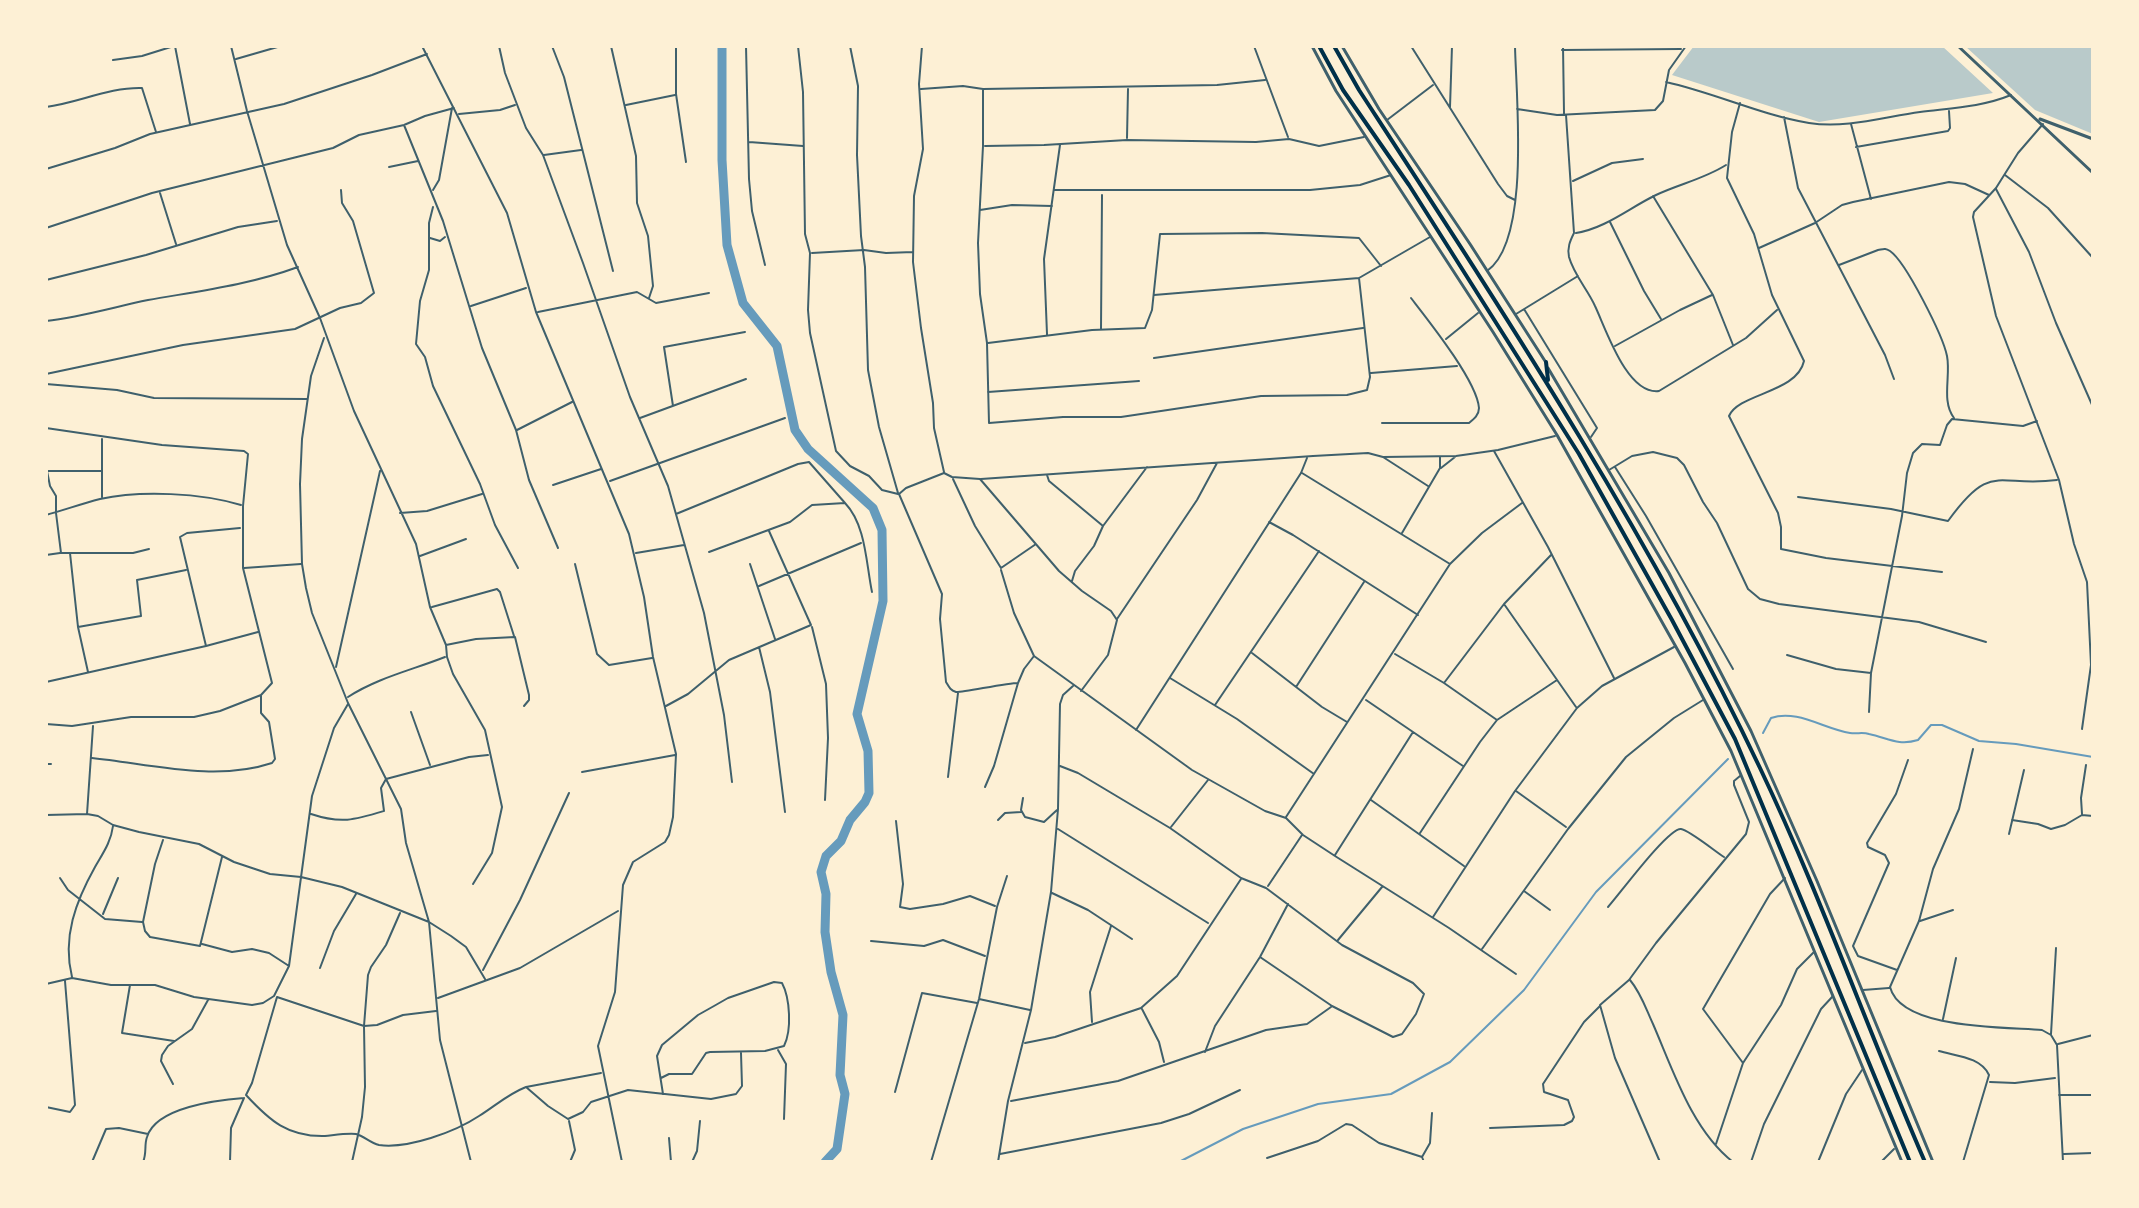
<!DOCTYPE html>
<style>
body{margin:0}
#map{position:relative;width:2139px;height:1208px;overflow:hidden;background:#fdf0d5;font-family:Quicksand,sans-serif}
canvas{display:block}
.frame{position:absolute;inset:0;border:48px solid #fdf0d5;pointer-events:none}
</style>
<div id="map">
<canvas width="2139" height="1208"></canvas>
<div class="frame"></div>
</div>
<script>
const g = document.querySelector('canvas').getContext('2d');
g.lineJoin = 'round';
function paint(path, color) { g.fillStyle = color; g.fill(path, 'evenodd'); }
function trace(path, color, width, dash) { g.strokeStyle = color; g.lineWidth = width; g.lineCap = dash ? 'butt' : 'round'; g.setLineDash(dash || []); g.stroke(path); }
const green = new Path2D(`
 M1694 46H1942L1993 93 1819 122 1672 75Z
 M1965 46H2093V134L2035 110Z`);
const stream = new Path2D(`
 M1763 733 1771 718C1797 709 1824 729 1850 733 1857 734 1863 732 1869 734 1888 738 1898 746 1918 740L1931 725H1942L1979 741 2016 744 2093 757
 M1179 1162 1243 1129 1318 1104 1391 1094 1450 1062 1524 990 1596 892 1728 759`);
const river = new Path2D(`
 M722 46V160L727 245 743 303 777 346 795 430 808 449 873 508 882 530 883 601 857 714 868 751 869 793 865 802 850 820 841 841 826 856 821 872 826 894 825 932 831 972 843 1015 840 1075 845 1094 837 1149 825 1162`);
const minor = new Path2D(`
 M175 46 190 124
 M231 46 247 111 287 245 320 318 354 411 416 544 430 607 446 645 447 657 453 674 485 730 502 807 492 853 473 884
 M422 46 507 213 536 312 629 534 644 597 653 657 676 754 673 817 669 835 665 842 633 862 623 885 615 992 598 1046 622 1162
 M477 46H479
 M499 46 505 73 526 128 543 155 583 263 630 397 668 486 704 613 724 715 732 782
 M552 46 564 77 613 271
 M611 46 636 156 637 203 648 236 653 286 649 298
 M676 46V94L686 162
 M746 46 749 179 752 211 765 265
 M798 46 803 92 805 234 810 253 808 310 810 333 836 451 850 466 869 476 882 490 898 494
 M850 46 858 86 857 155 861 236 865 267 868 370 879 427 898 493
 M922 46 919 84 923 149 914 196 913 262 921 328 933 403 934 428 944 472
 M1254 46 1288 137
 M1411 46 1498 184 1507 196 1515 200
 M1563 46 1564 113
 M1562 50 1681 49
 M236 59 281 46
 M113 60 142 56 174 46
 M1666 82C1715 93 1761 115 1809 123 1845 129 1884 117 1920 112 1951 108 1982 107 2011 95
 M921 89 963 86 983 89 1217 85 1265 80
 M983 89V146L978 243 980 294 987 343 989 423 1063 417H1121L1261 396 1347 395 1367 390 1370 377 1359 278
 M1740 103 1732 132 1727 178 1754 234 1772 295 1804 361C1797 393 1739 393 1729 416L1778 513 1781 527V549L1826 558 1942 572
 M626 105 675 95
 M46 107C78 103 109 87 142 88L156 132
 M1450 107 1452 46
 M1517 109 1557 115 1655 110 1663 101 1669 70 1686 46
 M459 114 500 110 515 105
 M1566 115 1574 233C1570 241 1567 248 1569 257 1574 275 1588 290 1595 306 1606 329 1627 395 1659 391L1746 338 1777 310
 M1784 117 1798 188 1885 355 1894 379
 M1387 120 1433 85
 M1851 124 1871 199
 M2043 124 2018 153 1996 188 1974 212 1973 217 1996 316 2059 480 2074 544 2087 582 2091 665 2082 729
 M404 125 443 221 482 348 516 430 529 480 558 548
 M1127 138 1128 89
 M749 142 803 146
 M985 146 1044 145 1127 140 1256 142 1289 139 1319 146 1364 137
 M1856 147 1948 131 1950 128 1949 111
 M544 155 581 150
 M389 167 418 161
 M46 169 115 148 150 134 284 104 372 75 427 54
 M2005 175 2048 208 2093 258
 M1573 181 1612 163 1643 159
 M1996 189 2029 252 2056 323 2093 407
 M433 190 439 180 452 108
 M1055 190H1310L1360 185 1391 175
 M160 193 176 244
 M1653 196 1713 295 1733 345
 M433 207 429 223V270L420 301 416 344 425 357 433 386 480 484 495 525 518 568
 M980 210 1012 205 1052 206
 M1610 222 1644 291 1661 319
 M46 228 152 193 333 148 359 135 404 125 425 116 454 108
 M1576 233C1606 228 1629 208 1656 195 1679 184 1704 179 1726 165
 M430 238 440 241 445 237
 M1759 248 1815 223 1842 205 1853 202 1949 182 1965 184 1989 195
 M812 253 864 250 886 253 913 252
 M1839 265 1878 250C1884 249 1885 248 1890 251 1906 262 1943 336 1947 356 1951 376 1941 401 1954 418
 M1487 271C1531 241 1516 97 1515 46
 M46 280 146 255 238 227 277 221
 M1154 295 1359 278 1430 237
 M471 306 526 288
 M1524 309 1597 428 1591 437
 M538 312 637 292 656 303 709 293
 M1516 314 1578 276
 M46 321C81 317 114 307 148 300 199 291 249 285 298 267
 M1101 328 1102 195
 M1047 334 1044 259 1060 145
 M324 338 311 376 302 439 300 484 302 564 306 588 312 613 348 703 401 809 406 843 429 922 440 1040 471 1162
 M1446 339 1478 313
 M988 343 1092 330 1145 328 1152 310 1160 234 1262 233 1359 238 1381 266
 M1615 346 1680 310 1712 295
 M1154 358 1363 328
 M1371 373 1457 366
 M46 374 183 345 295 329 340 308 361 303 374 293 353 221 342 203 341 190
 M46 384 117 390 154 398 307 399
 M988 392 1139 381
 M673 406 664 347 745 332
 M640 418 746 379
 M1382 423H1469C1474 419 1479 415 1479 408 1477 381 1428 320 1411 298
 M46 428 162 445 244 451 248 454 243 506V568L272 683 261 695 220 711 194 717H131L72 726 46 724
 M517 430 572 402
 M102 439V497
 M1494 451 1548 547 1614 678
 M1383 457 1428 486
 M1615 467 1646 516 1733 669
 M1441 468 1455 457
 M1609 470 1632 456 1653 452 1677 458 1684 465 1703 502 1717 523 1748 589 1760 599 1779 604 1919 622 1986 642
 M47 471 50 486 56 496V513L61 553H133L149 549
 M47 471H101
 M1302 473 1450 564
 M1047 475 1049 481 1103 526
 M953 479 975 526 1001 568 1036 544
 M981 479 1313 456 1368 453 1383 457 1456 456 1498 450 1555 436
 M610 481 785 418
 M553 485 601 469
 M1798 497 1891 509 1948 521C1992 460 1997 488 2057 480
 M400 513 427 511 482 494
 M676 514 798 464 809 462 845 503
 M46 515C64 510 81 504 100 499 141 490 201 493 241 505
 M1269 522 1293 535 1418 615
 M1402 533 1440 468V457
 M709 552 790 522 812 505 845 503C866 525 866 563 872 592
 M70 553 78 627 88 672
 M636 553 684 545
 M46 555 60 553
 M420 556 466 539
 M575 564 597 654 609 665 652 658
 M750 564 775 639
 M244 568 301 564
 M1001 570 1014 613 1034 656
 M1072 581 1075 571 1094 546 1103 526 1147 467
 M759 586 861 543
 M1504 604 1576 707
 M432 607 497 589 500 592 514 636
 M1117 619 1197 500 1217 463
 M78 627 141 616 137 580 186 570
 M812 627 826 684 828 738 825 800
 M446 645 476 639 515 637 529 695V700L524 706
 M206 646 258 632
 M759 647 770 692 785 812
 M1252 653 1322 707 1347 722
 M1395 654 1444 683 1497 720
 M1787 655 1836 669 1871 673
 M336 667 380 471
 M1170 678 1237 719 1314 774
 M46 682 206 646 180 537 187 533 240 528
 M1018 683C1007 683 960 693 956 692 950 690 949 687 946 682L940 619 942 594 899 494 906 488 944 473 952 477 980 479 1059 571 1082 591 1111 611 1117 620 1108 655 1081 691
 M1444 683 1504 604 1551 555
 M1296 687 1364 582
 M348 697C377 678 412 670 445 657
 M1366 700 1463 766
 M1215 705 1319 551
 M666 706 688 694 729 660 811 625 769 531
 M411 712 430 765
 M1869 712 1871 673 1902 516 1907 473 1913 453 1922 444 1940 445 1947 425 1952 419 2023 426 2037 421
 M1136 730 1301 473 1307 458
 M1973 749 1959 809 1933 869 1919 921 1890 987C1901 1030 2006 1027 2042 1030L2051 1035 2057 1045 2063 1162
 M92 758C150 764 215 782 272 763L275 759 269 722 261 713V696
 M46 764H51
 M1060 766 1078 773 1170 828 1241 878 1266 888 1342 945 1413 983 1424 994 1416 1014 1402 1034 1393 1037 1332 1006 1260 957
 M582 772 675 755
 M948 777 958 693
 M985 787 994 766 1018 683 1024 669 1034 656 1192 770 1265 811 1286 818 1303 835 1335 856 1449 928 1516 974
 M1516 791 1566 827
 M1023 798 1021 810 1025 817 1044 822 1057 810
 M1371 800 1464 866
 M87 814 93 726
 M311 814C341 824 354 820 384 811L381 788 386 779 469 757 488 755
 M2082 814 2081 798 2086 765
 M46 815 87 814 98 816 113 825 139 832 199 844 234 862 270 874 301 877 342 887 429 922 451 936 466 947 485 979
 M1286 817 1450 564 1482 533 1522 503
 M998 820 1005 813 1021 812
 M2012 820 2038 824 2051 829 2065 825 2082 815 2093 816
 M896 821 903 884 900 907 910 909 943 904 970 896 995 906
 M1171 827 1208 780
 M1058 829 1208 923
 M1420 833 1480 742 1497 720 1557 680
 M2009 834 2024 770
 M163 840 155 864 143 922 145 931 150 937 200 946 222 857
 M1335 855 1413 732
 M60 878 68 890 105 919 142 922
 M1268 886 1302 835
 M1524 891 1550 910
 M1052 893 1088 910 1132 939
 M1608 907C1619 895 1668 828 1681 829 1689 830 1716 852 1724 857
 M103 914 118 878
 M1433 917 1515 791 1577 708 1602 686 1674 647
 M1920 921 1953 910
 M1338 940 1382 887
 M871 941 924 946 943 940 985 956
 M202 944 232 952 252 949 269 953 289 966
 M1482 949 1568 829 1626 757 1674 718 1703 700
 M320 968 334 931 356 894
 M483 970 520 900 569 793
 M1897 970 1858 956 1853 946 1889 863 1885 855 1868 847 1867 843 1896 794 1908 760
 M72 977C62 937 76 901 95 867 103 853 111 842 113 826
 M1630 980C1641 993 1646 1009 1653 1024 1673 1070 1692 1130 1733 1162
 M46 984 72 978 111 985H155L194 997 252 1005 263 1003 274 996 289 966 312 796 334 728 348 704
 M130 985 122 1033 174 1041
 M1863 990 1889 988
 M277 997 252 1083 246 1095C270 1121 288 1137 325 1136 335 1135 347 1133 356 1134 364 1136 370 1143 379 1145 408 1149 455 1132 479 1116 495 1106 508 1094 526 1087L601 1073
 M277 997 364 1026 377 1025 403 1015 436 1011
 M438 998 520 968 618 911
 M979 999 1030 1010
 M1142 1009 1159 1042 1164 1062
 M1943 1019 1956 958
 M1092 1022 1090 992 1111 926
 M2051 1034 2056 948
 M1025 1043 1055 1037 1141 1008 1177 976 1241 879
 M2058 1044 2093 1035
 M778 1050 786 1064 784 1119
 M1939 1051C1956 1056 1981 1057 1989 1075L1963 1162
 M1205 1052 1215 1026 1260 957 1288 904
 M1743 1063 1703 1009 1770 894 1785 878
 M661 1078 669 1074H692L706 1053 710 1052 765 1051 784 1046C792 1030 790 998 782 983L774 982 728 998 714 1006 698 1015 662 1045 657 1056 663 1094
 M1990 1082 2015 1083 2055 1078
 M173 1084 161 1061 162 1055 168 1046 192 1029 208 1000
 M526 1087 548 1106 568 1119 583 1112 591 1102 628 1090 711 1099 736 1094 742 1086 741 1053
 M895 1092 922 993 977 1003
 M2059 1095H2093
 M1011 1101 1118 1081 1266 1030 1307 1024 1331 1007
 M46 1107 70 1112 75 1105 65 981
 M569 1121 575 1150 570 1162
 M1490 1128 1564 1125 1572 1121 1574 1117 1568 1100 1544 1092 1543 1084 1584 1022 1600 1006
 M669 1138 671 1162
 M1716 1144 1743 1063 1781 1005 1797 969 1814 952
 M1000 1154 1161 1123 1189 1114 1240 1090
 M2064 1154 2093 1153
 M1267 1158 1318 1141 1346 1124 1352 1125 1379 1143 1422 1157
 M92 1162 106 1129 119 1128 148 1134
 M143 1162C147 1153 144 1145 147 1137 156 1107 218 1100 244 1098
 M230 1162 231 1128 244 1098
 M352 1162 362 1117 365 1087 364 1026 368 975 371 967 386 945 400 913
 M692 1162 697 1151 700 1121
 M931 1162 979 999 997 907 1007 876
 M998 1162 1008 1101 1031 1010 1051 892 1058 809 1060 704 1063 695 1073 686
 M1424 1162 1422 1157 1430 1143 1432 1113
 M1660 1162 1615 1058 1600 1005 1629 980 1656 943 1746 834 1749 822 1734 785V781L1740 776
 M1751 1162 1764 1124 1821 1009 1833 996
 M1818 1162 1846 1094 1862 1070
 M1881 1162 1894 1149`);
const tertiary = new Path2D(`
 M1312 46 1336 91 1493 332 1557 435 1685 663 1731 751 1902 1162
 M1342 46 1379 109 1470 244 1545 361
 M1958 46 2093 173
 M2040 119 2093 139
 M1548 368 1669 573 1751 731 1817 881 1933 1162`);
const primary = new Path2D(`
 M1319 46 1343 90 1409 185 1579 454 1672 620 1735 739 1910 1162
 M1334 46 1359 90C1502 310 1647 530 1760 768 1821 896 1868 1031 1925 1162
 M1546 362 1548 380`);
paint(green, '#b9caca');
trace(stream, '#669bbc', 2);
trace(river, '#669bbc', 9);
trace(minor, '#3f606c', 2);
trace(tertiary, '#3f606c', 3);
trace(primary, '#003049', 4);
</script>
